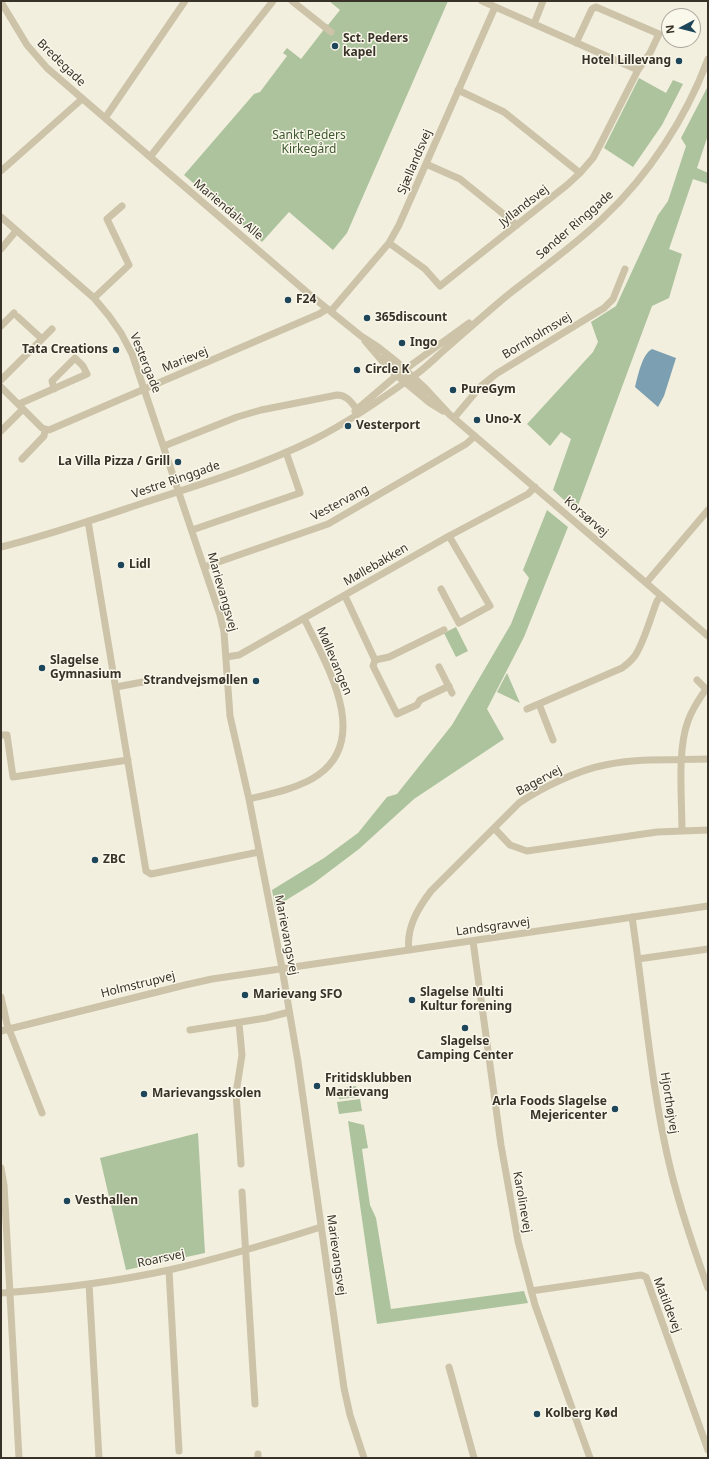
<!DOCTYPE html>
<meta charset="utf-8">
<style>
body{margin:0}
#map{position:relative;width:709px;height:1459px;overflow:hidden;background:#f3efde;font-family:"Noto Sans",sans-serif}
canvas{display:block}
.frame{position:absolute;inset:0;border:2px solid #393229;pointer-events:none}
.north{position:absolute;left:661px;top:8px;width:40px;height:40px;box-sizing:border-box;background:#faf7eb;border:1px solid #ada89d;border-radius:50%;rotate:263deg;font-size:11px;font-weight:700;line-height:16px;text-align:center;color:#393229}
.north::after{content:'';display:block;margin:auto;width:14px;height:18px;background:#1e465b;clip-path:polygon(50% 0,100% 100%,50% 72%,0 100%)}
</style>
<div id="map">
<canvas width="709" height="1459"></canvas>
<div class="frame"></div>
<div class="north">N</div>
</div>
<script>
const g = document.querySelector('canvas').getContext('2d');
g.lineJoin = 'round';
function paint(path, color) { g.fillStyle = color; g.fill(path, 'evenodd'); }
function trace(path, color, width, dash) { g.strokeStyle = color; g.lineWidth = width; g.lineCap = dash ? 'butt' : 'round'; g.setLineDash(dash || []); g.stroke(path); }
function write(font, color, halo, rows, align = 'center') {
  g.font = font + ' "Noto Sans",sans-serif'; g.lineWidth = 3; g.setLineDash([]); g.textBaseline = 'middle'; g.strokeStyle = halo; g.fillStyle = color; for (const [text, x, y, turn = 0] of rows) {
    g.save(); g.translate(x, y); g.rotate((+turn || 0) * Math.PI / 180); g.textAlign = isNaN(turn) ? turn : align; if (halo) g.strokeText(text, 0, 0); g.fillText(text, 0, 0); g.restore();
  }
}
const green = new Path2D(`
 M329 1H448L347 233 333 250 289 212 262 242 223 208 224 205 217 199 213 200 184 175 254 94 260 92 287 56 283 53 287 48 301 59 322 32 327 24 328 25 340 10Z
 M639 78 666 93 673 80 683 84 662 125 633 167 604 148Z
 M708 86V135L697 168 708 173V184L693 179 669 249 682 254 669 298 652 306 576 511 553 490 571 439 561 432 550 446 527 424 593 352 598 342 591 322 616 306 658 215 668 201 686 146 681 138Z
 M547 510 568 527 524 637 487 709 504 739 414 799 359 849 314 883 275 907 272 890 324 858 358 833 387 797 397 794 452 725 511 624 529 578 523 570Z
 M456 627 468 651 456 657 444 633Z
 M507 673 520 703 497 692Z
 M356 1086 359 1096 358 1097 339 1099 338 1089Z
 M360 1099 362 1111 339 1114 337 1102Z
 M348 1121 364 1125 368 1148 362 1149 370 1205 376 1218 391 1309 524 1291 528 1303 377 1324Z
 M198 1133 205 1253 126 1270 100 1158Z`);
const water = new Path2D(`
 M652 349 676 358 664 396 658 407 635 387C638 376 642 354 652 349Z`);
const minor = new Path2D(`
 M292 1 331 32
 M482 1 638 70
 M1 2 27 45 47 68 309 294 361 336 378 347 397 362 424 387 449 414 708 636
 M534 24 543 1
 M458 90 504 112 580 173
 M105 118 185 1
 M150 157 273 1
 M426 164 460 179 517 225
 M1 171 82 99
 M1 217 94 298 109 316 121 333 132 354 144 389 220 615 224 632 230 716 249 799 282 968 298 1062 344 1388 350 1415 364 1458
 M389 243 425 269 440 286 567 185 580 173 593 158 601 143 638 70 650 53 659 34 596 7 592 9 576 43
 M1 249 16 231
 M94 298 129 265 107 219 122 206
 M331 311 389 243 399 225 495 7
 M18 317 42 339
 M1 326 14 313
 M365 341 389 369 430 403 443 411
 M384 358 404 374
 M406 378 424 393
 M1 380 52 329
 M1 387 42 428 49 430 319 314 327 309
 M19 404 87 374 83 366 75 358 52 381 54 389
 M355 411 396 376 469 323
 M454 418 480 387 496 374 604 308 613 299 625 269
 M1 431 23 409
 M164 446 237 417 261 410 337 395C348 395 352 404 359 412
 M22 459 44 436 45 430
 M88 521 146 871 151 874 259 852
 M192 530 300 493 286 452
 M1 547C50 535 98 518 146 502 202 484 260 466 313 440 347 423 380 400 411 378 422 371 432 361 442 352 464 333 486 313 509 294 541 269 574 246 603 218 649 175 686 118 708 59
 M204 567 328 524 466 444 475 436
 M646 583 708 510
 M441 589 459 623 490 606 449 536
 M345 596 375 660
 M444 630 389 657 375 660 373 666 397 714 417 705 420 700 449 686
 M226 657 239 655 449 536 528 494 535 487
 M439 667 452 693
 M116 687 159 679
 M539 704 553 740
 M527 709 622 668C626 665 630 662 634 657 643 646 651 616 657 601L661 596
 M1 735H7L13 777 128 760
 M249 799C270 794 300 788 318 775 372 737 325 663 304 618
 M494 828 510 845 527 851 657 832 708 830
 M682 831C682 799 677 750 688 721 692 709 699 699 706 689L697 680
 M632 917C644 996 650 1077 667 1154 677 1200 692 1244 708 1288
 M473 941 501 1145 518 1241 535 1305 590 1458
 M409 950C406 928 418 908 431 891L519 803C541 788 578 770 605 765 638 758 674 760 708 759
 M638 959 708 949
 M1 997 7 1024 42 1113
 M239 1023 242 1055 236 1093 241 1164
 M190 1030 266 1018 289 1012
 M1 1031 185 985 212 979 708 906
 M1 1168 4 1185 19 1458
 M242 1192 255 1404
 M169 1270 179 1451
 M89 1284 99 1458
 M531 1291 641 1275 646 1277 708 1450
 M1 1293C57 1289 114 1282 169 1270 221 1258 271 1243 321 1227
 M449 1367 474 1458
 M258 1454V1458`);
const markers = [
 [335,46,4,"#1e465b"],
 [679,61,4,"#1e465b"],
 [288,300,4,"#1e465b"],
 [367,318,4,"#1e465b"],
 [402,343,4,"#1e465b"],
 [116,350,4,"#1e465b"],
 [357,370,4,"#1e465b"],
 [453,390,4,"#1e465b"],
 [477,420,4,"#1e465b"],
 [348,426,4,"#1e465b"],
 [178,462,4,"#1e465b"],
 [121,565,4,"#1e465b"],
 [42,668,4,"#1e465b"],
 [256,681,4,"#1e465b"],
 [95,860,4,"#1e465b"],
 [245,995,4,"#1e465b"],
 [412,1000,4,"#1e465b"],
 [465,1028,4,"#1e465b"],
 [317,1086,4,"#1e465b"],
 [144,1094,4,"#1e465b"],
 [615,1109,4,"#1e465b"],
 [67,1201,4,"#1e465b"],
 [537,1414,4,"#1e465b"]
];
const poiNames = [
 ["Sct. Peders",343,39],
 ["kapel",343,53],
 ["Hotel Lillevang",671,61,"right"],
 ["F24",296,300],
 ["365discount",375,318],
 ["Ingo",410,343],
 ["Tata Creations",108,350,"right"],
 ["Circle K",365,370],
 ["PureGym",461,390],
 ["Uno-X",485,420],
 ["Vesterport",356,426],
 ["La Villa Pizza / Grill",170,462,"right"],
 ["Lidl",129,565],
 ["Slagelse",50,661],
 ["Gymnasium",50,675],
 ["Strandvejsmøllen",248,681,"right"],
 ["ZBC",103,860],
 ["Slagelse Multi",420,993],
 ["Kultur forening",420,1007],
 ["Marievang SFO",253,995],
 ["Slagelse",465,1042,"center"],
 ["Camping Center",465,1056,"center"],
 ["Fritidsklubben",325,1079],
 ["Marievang",325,1093],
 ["Marievangsskolen",152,1094],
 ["Arla Foods Slagelse",607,1102,"right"],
 ["Mejericenter",607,1116,"right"],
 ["Vesthallen",75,1201],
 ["Kolberg Kød",545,1414]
];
const streetNames = [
 ["Bredegade",61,63,44],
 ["Sjællandsvej",415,162,-67],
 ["Jyllandsvej",524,206,-38],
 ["Mariendals Alle",228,210,40],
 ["Sønder Ringgade",575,225,-41],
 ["Bornholmsvej",537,336,-31],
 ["Marievej",185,360,-22],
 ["Vestergade",145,363,68],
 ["Vestre Ringgade",176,480,-19],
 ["Vestervang",340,503,-28],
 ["Korsørvej",586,517,41],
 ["Møllebakken",376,565,-30],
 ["Marievangsvej",222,592,74],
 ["Møllevangen",334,661,67],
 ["Bagervej",539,781,-28],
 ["Landsgravvej",493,927,-8],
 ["Marievangsvej",286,935,79],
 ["Holmstrupvej",138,985,-14],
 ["Hjorthøjvej",669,1103,81],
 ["Karolinevej",522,1202,80],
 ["Marievangsvej",336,1255,82],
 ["Roarsvej",161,1259,-12],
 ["Matildevej",667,1305,69]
];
const parkNames = [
 ["Sankt Peders",309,136],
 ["Kirkegård",309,150]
];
paint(green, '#acc39d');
paint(water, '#7ca0b1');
trace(minor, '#ccc3a9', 7);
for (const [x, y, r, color] of markers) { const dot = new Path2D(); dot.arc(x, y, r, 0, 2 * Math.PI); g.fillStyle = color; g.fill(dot); trace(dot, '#faf7eb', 1.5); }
write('bold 12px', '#393229', '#faf7eb', poiNames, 'left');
write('12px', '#393229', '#faf7eb', streetNames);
write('12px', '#3c572d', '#faf7eb', parkNames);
</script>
